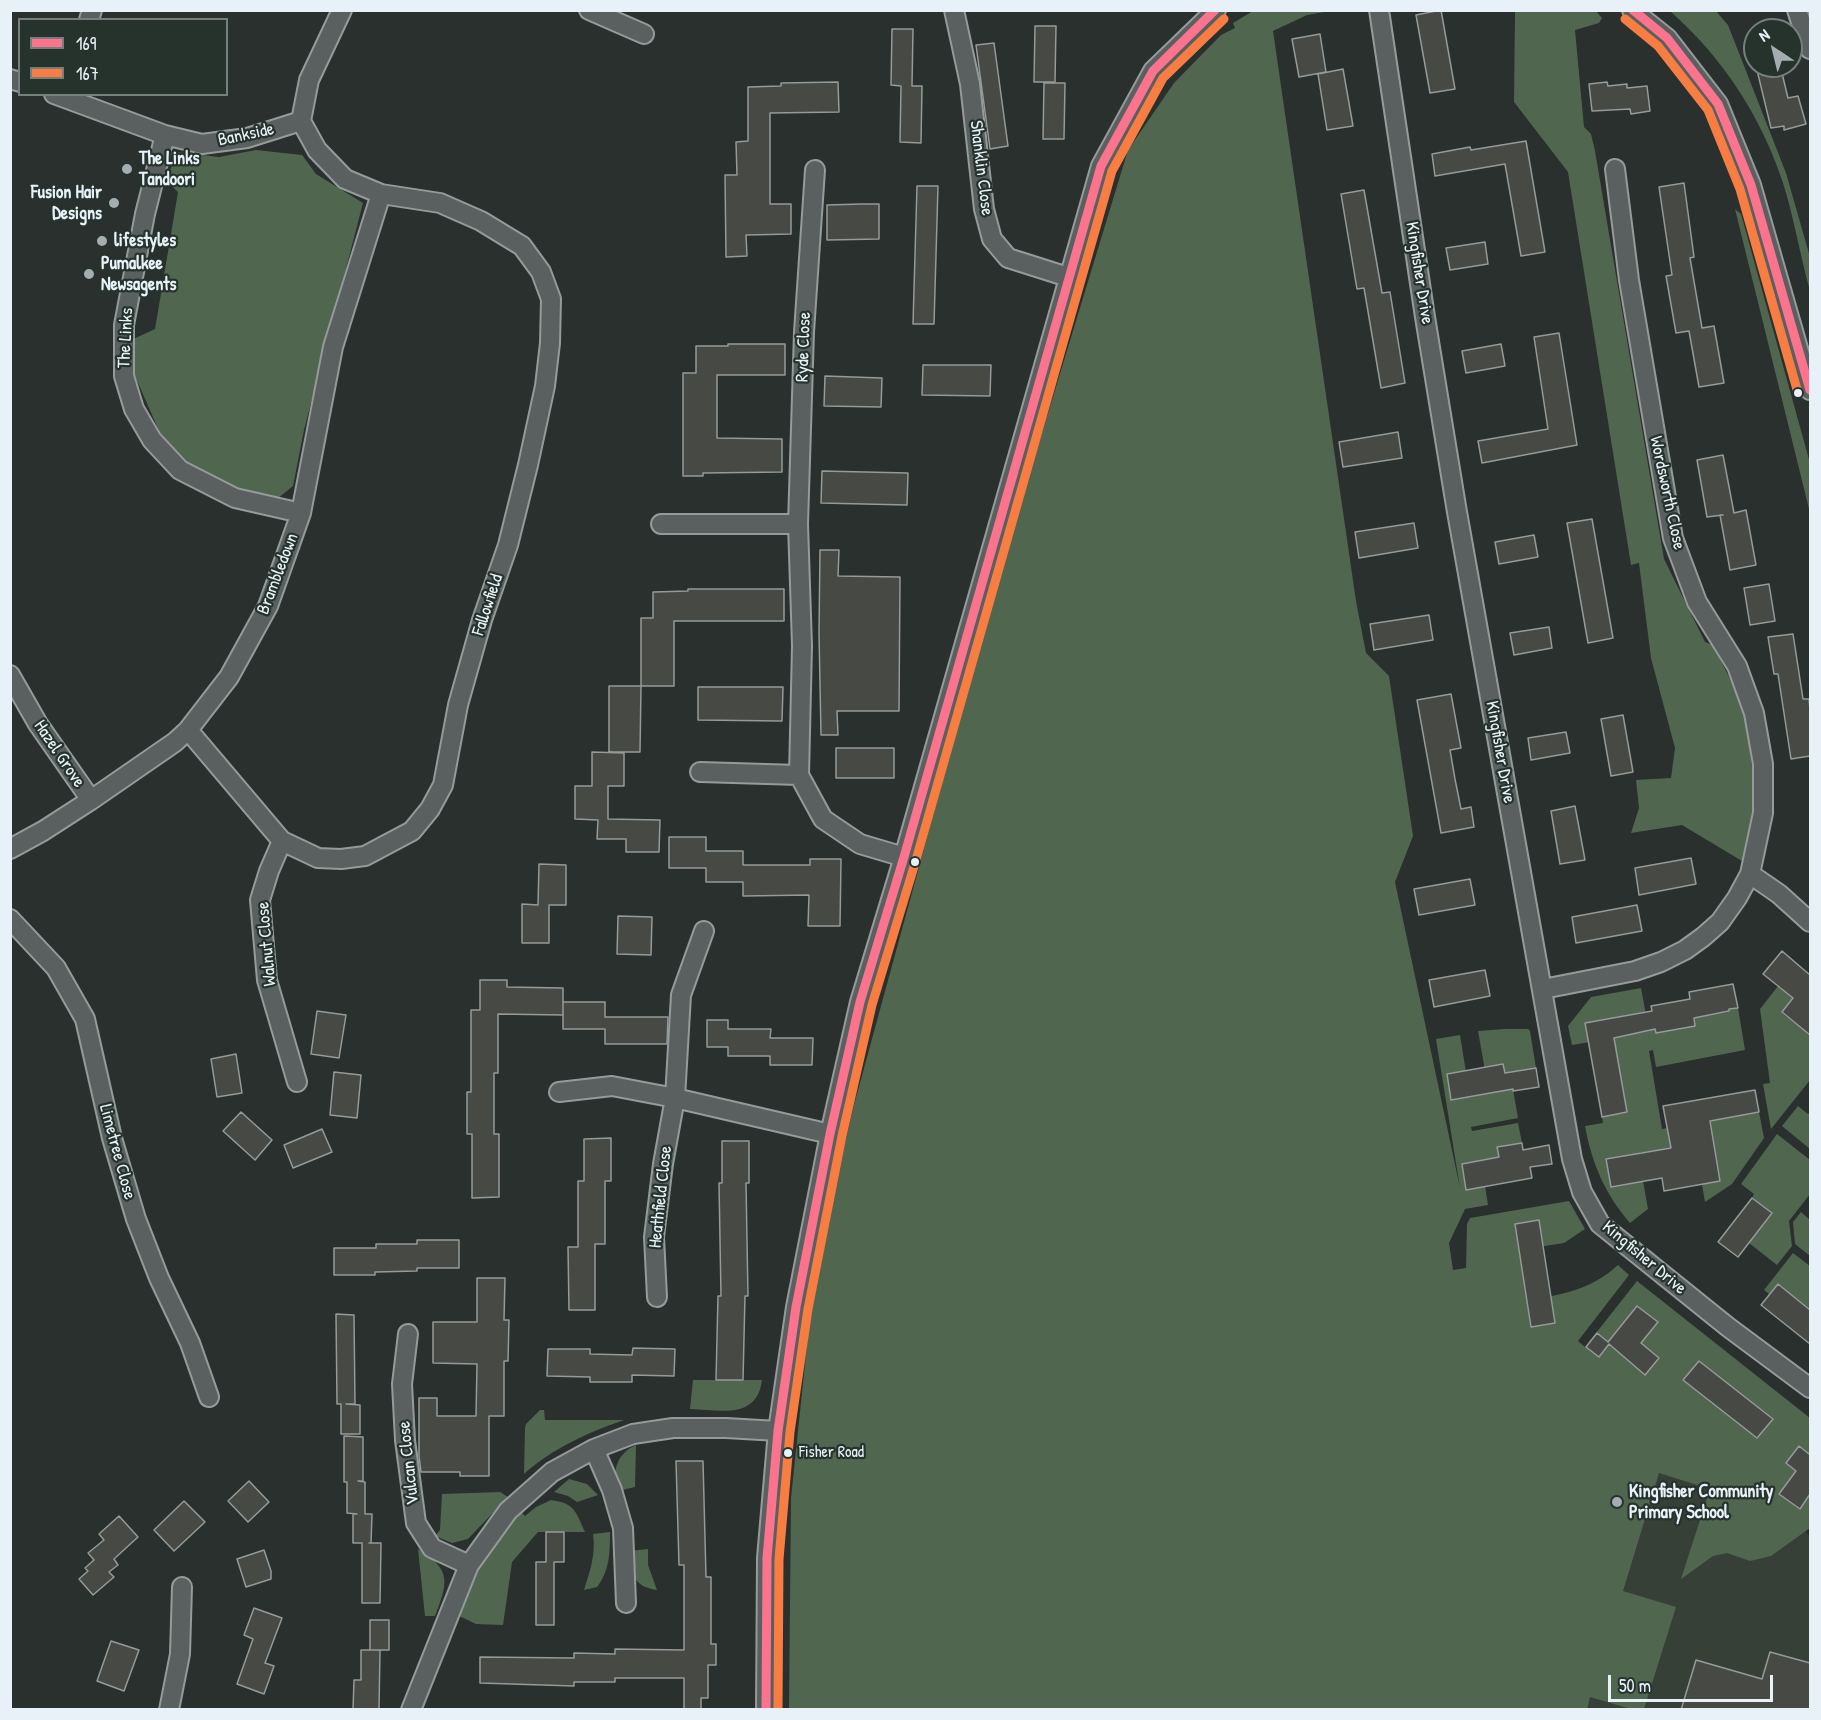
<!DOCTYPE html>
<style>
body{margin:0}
#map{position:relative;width:1821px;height:1720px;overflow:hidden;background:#29302d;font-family:"Patrick Hand",sans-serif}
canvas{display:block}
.frame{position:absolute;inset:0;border:12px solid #e8f1f8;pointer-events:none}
.legend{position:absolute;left:18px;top:18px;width:210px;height:78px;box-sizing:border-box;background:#26332d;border:2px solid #747f7e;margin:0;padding:8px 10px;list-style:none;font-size:18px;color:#e8f1f8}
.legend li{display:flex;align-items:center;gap:12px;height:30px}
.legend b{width:30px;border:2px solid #747f7e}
.north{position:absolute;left:1743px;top:18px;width:60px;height:60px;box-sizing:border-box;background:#26332d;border:2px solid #747f7e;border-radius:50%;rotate:325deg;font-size:16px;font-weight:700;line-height:24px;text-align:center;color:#e8f1f8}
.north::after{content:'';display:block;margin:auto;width:21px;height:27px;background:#a5adb1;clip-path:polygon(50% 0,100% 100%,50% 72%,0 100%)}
.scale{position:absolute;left:1608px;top:1675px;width:165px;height:27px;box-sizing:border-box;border:3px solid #e8f1f8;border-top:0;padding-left:8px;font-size:18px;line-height:21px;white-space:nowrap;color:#e8f1f8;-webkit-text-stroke:4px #26332d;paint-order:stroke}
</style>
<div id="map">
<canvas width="1821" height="1720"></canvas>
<div class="frame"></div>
<ul class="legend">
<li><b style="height:8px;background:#fc738d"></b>169</li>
<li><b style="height:8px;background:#f77d43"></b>167</li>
</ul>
<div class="north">N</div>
<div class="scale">50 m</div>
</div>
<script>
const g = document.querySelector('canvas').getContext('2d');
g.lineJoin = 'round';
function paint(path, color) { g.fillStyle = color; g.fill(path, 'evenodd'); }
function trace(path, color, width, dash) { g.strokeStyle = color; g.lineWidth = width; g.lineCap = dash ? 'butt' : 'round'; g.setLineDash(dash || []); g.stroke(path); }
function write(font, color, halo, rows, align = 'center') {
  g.font = font + ' "Patrick Hand",sans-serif'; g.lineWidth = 4.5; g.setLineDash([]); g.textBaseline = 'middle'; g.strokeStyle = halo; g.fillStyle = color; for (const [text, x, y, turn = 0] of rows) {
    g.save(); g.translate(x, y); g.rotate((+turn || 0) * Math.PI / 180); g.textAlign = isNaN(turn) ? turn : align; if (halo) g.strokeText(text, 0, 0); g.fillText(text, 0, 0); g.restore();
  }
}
const built = new Path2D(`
 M1491 1348 1805 1531 1810 1537V1709L1413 1710Z`);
const green = new Path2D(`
 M1253 11H1330L1307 15 1273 31 1356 601 1366 653 1389 676 1413 836 1395 882 1460 1188 1436 1039 1460 1035 1470 1097 1489 1093 1478 1031 1504 1029H1528L1530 1031 1536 1068 1510 1072 1518 1118 1471 1127 1472 1131 1518 1123 1522 1143 1499 1157 1481 1160 1488 1205 1465 1209 1449 1243 1453 1270 1466 1268 1467 1224 1470 1218 1569 1201 1585 1229 1564 1243 1519 1250 1527 1300C1561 1295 1591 1290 1618 1265L1629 1275 1578 1341 1585 1347 1637 1281 1810 1418V1528L1771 1556 1750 1561 1727 1553 1713 1556 1681 1579 1710 1489 1659 1473 1623 1591 1676 1607 1644 1709H1631L1590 1697 1587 1710H789L791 1498 815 1268 855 1101 1000 571 1128 150 1174 83 1221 35 1235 28 1233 23Z
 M1515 11H1596L1602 18 1599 23 1575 30 1584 127 1591 134 1595 151 1664 559 1705 642 1713 645 1745 709 1756 799 1747 864 1682 825 1631 833 1639 808 1636 780 1671 778 1675 748 1651 658 1639 563 1631 565 1568 172 1514 102Z
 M1670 11H1716L1728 25 1786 173 1810 257V291C1800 255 1794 218 1783 183 1761 116 1723 58 1670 11Z
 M256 150 302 155 316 174 363 203 304 430 293 486 277 499 248 496 214 482 166 447 132 369 129 341 155 329 178 192 166 181 177 152 219 157Z
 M1735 209 1741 214 1810 463V513Z
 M1778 986 1793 998 1782 1013 1810 1035V1080L1771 1129 1763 1084 1770 1083 1760 1009Z
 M1641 988 1647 1020 1693 1018 1729 1012V1009L1738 1008 1745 1050 1656 1067 1653 1050 1649 1051 1662 1129 1759 1112 1764 1138 1732 1184 1705 1202 1697 1156 1659 1162 1657 1150 1638 1153 1648 1209 1630 1223C1605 1194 1592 1164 1585 1126L1603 1123 1602 1117 1627 1112 1614 1038 1572 1045 1568 1026 1591 997Z
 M1798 1106 1808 1114 1810 1112V1149L1782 1126Z
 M1777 1134 1810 1160V1194L1789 1221 1792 1246 1777 1265 1749 1243 1772 1213 1752 1198 1754 1194 1741 1184Z
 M1801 1212 1810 1220V1256L1795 1244 1793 1222Z
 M1793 1253 1810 1266V1310L1778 1284 1769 1294 1764 1290Z
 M693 1380H762C757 1420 720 1410 690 1409Z
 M540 1410H544L545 1420H624C587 1433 553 1448 524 1474L525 1428 526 1424Z
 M636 1445 635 1487 618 1491C611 1472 617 1453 636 1445Z
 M569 1479 587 1484 598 1495 577 1502 568 1496 554 1492Z
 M500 1492 508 1497 468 1539 452 1543 435 1536 440 1530 442 1494Z
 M551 1500C575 1503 576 1512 585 1532H538L512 1562 503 1625 476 1624 455 1614 474 1570 504 1529 520 1511 525 1516 536 1507Z
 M610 1532C610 1551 610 1571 597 1587L584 1590C590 1571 596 1554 593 1534Z
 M418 1549C452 1570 448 1582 435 1616H425Z
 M648 1549V1565L657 1590C632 1586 632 1574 630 1551Z`);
const building = new Path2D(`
 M1441 10 1455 89 1430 93 1416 15Z
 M1035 26H1056L1055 82H1034Z
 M892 29H913L912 86H922L921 143 900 142 901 86 891 85Z
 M1320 34 1326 72 1299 77 1292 39Z
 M994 43 1008 146 990 149 976 45Z
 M1756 66H1776L1777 70 1781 69 1788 98 1798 96 1806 124 1784 130V126L1771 128Z
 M1343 69 1353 126 1327 130 1318 74Z
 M838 82 839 112 770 113V204H791V234L746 235 747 256 726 257 725 175H737L736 142 748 141V87L781 86V83Z
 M1607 82 1608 86 1627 84V88L1647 86 1650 111 1631 114 1630 109 1592 111 1589 84Z
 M1044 83H1065L1064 139H1043Z
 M1526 141 1545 252 1521 256 1505 164 1435 176 1432 154 1470 147 1471 150Z
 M1684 183 1694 257 1690 258 1702 328 1714 326 1724 383 1699 387 1689 331 1676 333 1666 276 1672 275 1659 187Z
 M917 186H938L934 324H913Z
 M1364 190 1382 293 1390 292 1405 383 1381 388 1364 288 1357 289 1341 194Z
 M861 204H879V239L827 240V205Z
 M1485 242 1488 264 1450 270 1446 248Z
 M1559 333 1577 445 1482 463 1478 441 1548 429 1534 337Z
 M728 344H785V375H717V438L782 439V472L703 473V476H683V373H696V346H728Z
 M1501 344 1505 366 1466 373 1462 351Z
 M923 365H991L990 396 922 395Z
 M825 376 882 378 881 407 824 406Z
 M1398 432 1402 458 1343 467 1339 442Z
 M1723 455 1734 513 1746 510 1756 565 1730 570 1720 515H1723L1707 517 1697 460Z
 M822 471 908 473 907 505 821 503Z
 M1592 519 1613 638 1588 643 1567 523Z
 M1414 523 1418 548 1359 558 1355 532Z
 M1534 535 1538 557 1499 564 1495 542Z
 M820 550H839L838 576 900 577 899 711H837L838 735H821L819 633Z
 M1769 584 1775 621 1750 625 1744 588Z
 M688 589H784V621H674V686H641L640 752H609V686H641V618H653V592L688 591Z
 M1429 615 1433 640 1374 650 1370 624Z
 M1549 627 1552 648 1514 655 1510 633Z
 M1793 634 1803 699H1809L1810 709V756L1791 759 1778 674H1774L1768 637Z
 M698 687H783L782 721 698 720Z
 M1451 694 1461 748 1450 750 1455 779 1461 809 1471 807 1474 827 1441 833 1417 700Z
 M1623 715 1633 772 1611 776 1601 719Z
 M1566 732 1570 753 1531 760 1528 738Z
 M836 748H894V778H836Z
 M592 752 624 753V786H608V819L660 820 659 852H626V839H597L598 820 575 819V786H592Z
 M1575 806 1585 860 1560 864 1551 811Z
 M669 837H706V851H743V865H810V859H841L840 926H808L809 895 743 896V882H706V868H669Z
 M1691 858 1696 884 1639 895 1635 868Z
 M539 864 566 865V905H549V943H522V904L538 905Z
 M1470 879 1475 905 1419 915 1414 889Z
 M1637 905 1642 931 1576 943 1572 917Z
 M618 916 652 917 651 955 617 954Z
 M1782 951 1810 975V1035L1782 1012 1793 998 1763 974Z
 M1485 970 1490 996 1434 1007 1429 980Z
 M480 980H507V987L563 988V1015L498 1014V1073H494V1134H499V1197L472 1198V1134H467V1092H471V1010H480Z
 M1733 984 1738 1008 1729 1009V1011L1694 1018 1695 1026 1656 1033 1655 1029 1614 1038 1627 1112 1602 1117 1585 1023 1652 1011 1651 1006 1690 999 1689 992Z
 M563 1002H605V1017H668L667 1044H605V1029H563Z
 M317 1011 346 1015 339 1058 311 1054Z
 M707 1020H728V1029H771L770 1038H813L812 1065H770V1056H728V1047H707Z
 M236 1054 242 1093 217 1097 211 1059Z
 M1503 1064 1505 1073 1536 1068 1539 1087 1513 1091V1089L1451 1100 1447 1074Z
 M334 1072 361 1075 357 1118 330 1115Z
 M1755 1090 1759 1112 1710 1121 1720 1181 1664 1191 1662 1178 1611 1187 1606 1159 1671 1148 1663 1106Z
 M241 1112 272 1140 255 1160 223 1131Z
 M322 1129 332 1152 293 1168 284 1145Z
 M611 1138V1181H605V1244H595V1310H569L568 1247H578V1181H584V1139Z
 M722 1141H749V1183H746L748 1296H745L743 1380H716L718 1296H721L719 1183H722Z
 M1522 1143 1523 1150 1549 1145 1552 1164 1530 1167 1532 1178 1466 1190 1462 1164 1499 1157 1497 1147Z
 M1752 1198 1772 1213 1738 1257 1718 1242Z
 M1539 1220 1555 1323 1531 1327 1515 1224Z
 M417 1240H459V1268H417V1271L375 1272V1275H334V1248H376V1244H417Z
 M477 1278H505L504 1320H509L508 1361H504V1416H489V1476H460V1472H421L419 1456V1398H437V1416H476L477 1364 433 1363V1322H477Z
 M1778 1284 1810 1310V1344L1761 1305Z
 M1637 1306 1658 1322 1641 1343 1659 1358 1645 1375 1609 1344 1599 1357 1586 1347 1597 1333 1608 1342Z
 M336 1314 354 1315 355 1404H346L360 1405V1434H341V1404H337Z
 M633 1348 675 1349 674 1376 632 1375V1382H590V1377L547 1376 548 1349H590V1354L632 1355Z
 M1699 1361 1773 1419 1757 1438 1683 1380Z
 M344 1436 363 1437V1481H358L365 1482V1514H372L371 1543H369H381L380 1603H362V1543H353V1514H357L347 1513V1482H344Z
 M1799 1446 1809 1454 1810 1453V1494L1800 1509 1779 1494 1796 1471 1786 1463Z
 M676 1461H703L706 1577H711V1644H716V1665H708V1698H701V1710H684V1678H615V1682H574V1686L480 1683V1657L574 1658V1653L615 1654V1649L684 1650V1565H679Z
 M249 1481 269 1502 248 1522 228 1501Z
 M184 1501 205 1522 174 1551 154 1530Z
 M119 1516 138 1537 114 1559 118 1565 109 1572 114 1577 93 1595 79 1579 88 1571 85 1568 94 1560 88 1553 104 1540 99 1534Z
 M546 1532H564V1562H554V1625H536V1562H546Z
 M264 1550 271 1571V1579L246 1587 237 1559Z
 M254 1608 282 1618 265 1663 274 1666 264 1694 237 1684 253 1639 244 1635Z
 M370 1620H389V1650H370Z
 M111 1641 139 1650 124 1691 97 1681Z
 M361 1650H380L379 1710H353L354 1680H361Z
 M1770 1652 1810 1663V1710H1681L1696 1660 1762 1679Z`);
const minor = new Path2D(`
 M589 10 644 34
 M954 10 970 84 984 209 992 239 1008 258 1068 277
 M1379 10 1425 317 1457 512 1572 1159 1582 1192 1600 1224 1728 1327 1810 1388
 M1632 10 1667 38 1718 104 1751 185 1810 390
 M1797 10 1810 49
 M89 20 92 10
 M10 79 20 82
 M54 94 165 135 202 144 247 138 301 121
 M165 135 145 214 124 325V376L134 409 152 440 180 470 235 498 301 513
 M815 170 804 332 798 524 802 646 799 775 823 819 860 844 904 857
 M661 524H798
 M10 675 38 724 91 800
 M188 730 282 841 318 858 341 859 365 856 412 831 430 809 443 785 458 705 482 620 508 545 528 465 545 386 550 343 551 299 541 272 522 246 481 221 440 203 381 194 345 179 317 150 301 121 309 80 342 10
 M700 772 799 775
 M282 841 269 871 260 900 267 980 297 1082
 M10 849 43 831 91 800 175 742 188 730 229 677 268 606 301 513 333 347 381 194
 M1750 874 1779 894 1810 922
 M10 919 56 968 85 1019 112 1138 136 1219 159 1278 190 1343 209 1397
 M1543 989 1635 971 1661 962 1685 950 1703 937 1720 922 1737 898 1750 874 1763 813V764L1754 713 1737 666 1697 602 1673 538 1629 280 1615 169
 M559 1092 612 1086 675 1098 830 1134
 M657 1297 654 1237 663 1164 675 1098 681 995 704 931
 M408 1334 402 1384 405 1440 416 1523 432 1548 469 1565
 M594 1449 612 1490 623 1528 626 1603
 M169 1710 180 1654 182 1587
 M411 1710 469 1565 508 1511 552 1472 594 1449 633 1434 673 1428H726L778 1431
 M766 1710 767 1558 778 1431 796 1307 830 1134 860 1002 904 857 1101 166 1153 71 1216 10`);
const bus1 = new Path2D(`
 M1633 10 1667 38 1718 104 1751 185 1810 390
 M766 1710 767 1558 778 1431 796 1307 830 1134 860 1002 904 857 1101 166 1153 71 1215 10`);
const bus2 = new Path2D(`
 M1625 19 1658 46 1708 110 1740 189 1798 393
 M778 1710 779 1559 790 1432 808 1309 842 1136 872 1005 916 860 1112 171 1163 78 1224 19`);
const markers = [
 [127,169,6,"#a5adb1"],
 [114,203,6,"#a5adb1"],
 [102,241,6,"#a5adb1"],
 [89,274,6,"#a5adb1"],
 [1798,393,5,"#e8f1f8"],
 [915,862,5,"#e8f1f8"],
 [788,1453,5,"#e8f1f8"],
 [1617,1502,6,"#a5adb1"]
];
const busNames = [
 ["Fisher Road",799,1453]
];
const streetNames = [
 ["Bankside",246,135,-12],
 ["Shanklin Close",981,168,83],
 ["Kingfisher Drive",1419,273,81],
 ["The Links",126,338,-87],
 ["Ryde Close",804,347,-88],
 ["Wordsworth Close",1667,493,78],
 ["Brambledown",278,574,-69],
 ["Fallowfield",488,605,-72],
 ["Kingfisher Drive",1500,752,80],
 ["Hazel Grove",59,754,56],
 ["Walnut Close",267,944,-95],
 ["Limetree Close",117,1152,75],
 ["Heathfield Close",661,1197,-84],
 ["Kingfisher Drive",1644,1258,40],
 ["Vulcan Close",409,1463,-96]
];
const poiNames = [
 ["The Links",139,159],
 ["Tandoori",139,180],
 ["Fusion Hair",102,193,"right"],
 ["Designs",102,214,"right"],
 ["lifestyles",114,241],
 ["Pumalkee",101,264],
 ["Newsagents",101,285],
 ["Kingfisher Community",1629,1492],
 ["Primary School",1629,1513]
];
paint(built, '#374037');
paint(green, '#50664f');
paint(building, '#464944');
trace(building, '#959a9a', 1.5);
trace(minor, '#959a9a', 22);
trace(minor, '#5a6060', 18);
trace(bus1, '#fc738d', 9);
trace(bus2, '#f77d43', 9);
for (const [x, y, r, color] of markers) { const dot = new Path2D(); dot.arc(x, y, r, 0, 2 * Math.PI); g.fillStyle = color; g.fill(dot); trace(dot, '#26332d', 2); }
write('16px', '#e8f1f8', '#26332d', busNames, 'left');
write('18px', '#e8f1f8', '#26332d', streetNames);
write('bold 18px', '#e8f1f8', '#26332d', poiNames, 'left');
</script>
